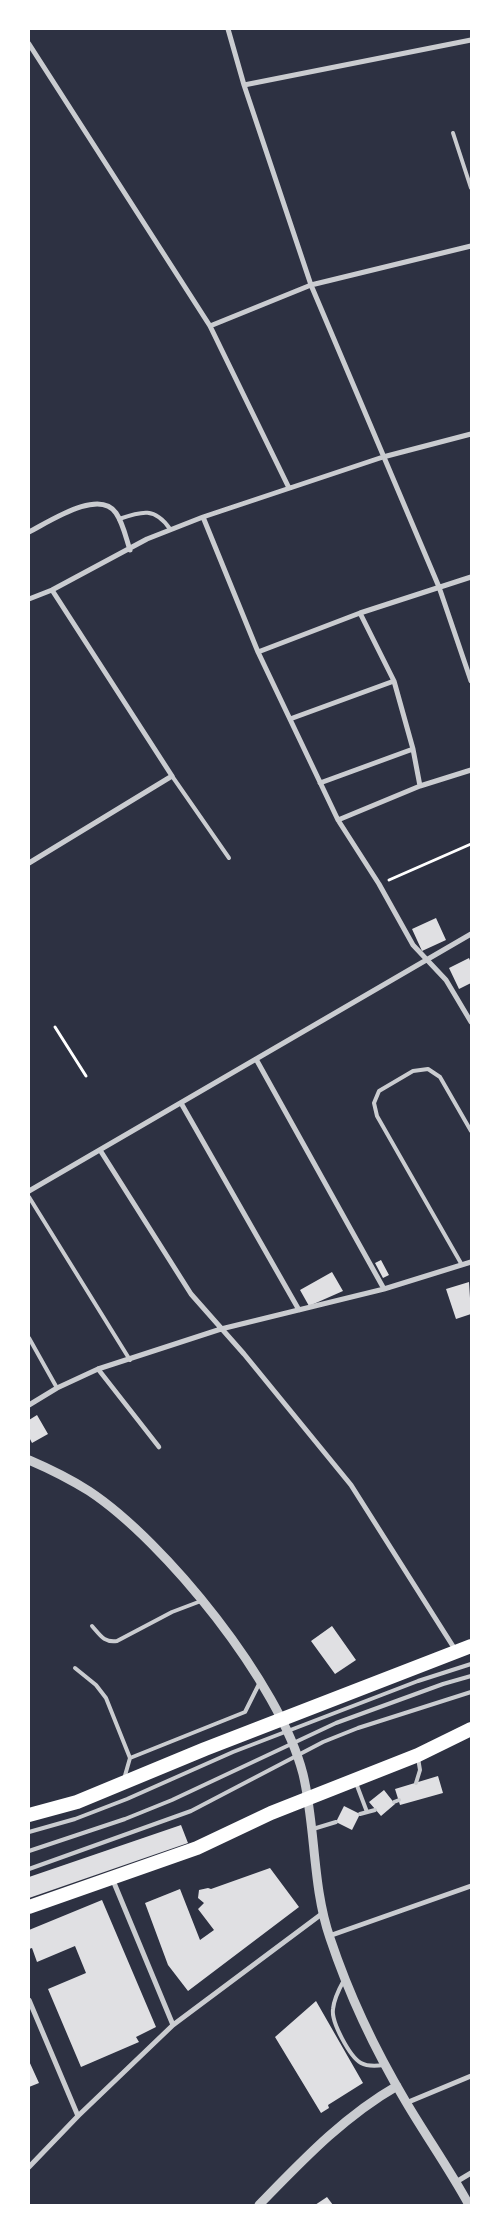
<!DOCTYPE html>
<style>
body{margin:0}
#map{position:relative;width:500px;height:2234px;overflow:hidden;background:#2d3142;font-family:Cabin,sans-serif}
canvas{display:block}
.frame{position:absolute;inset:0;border:30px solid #fff;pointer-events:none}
</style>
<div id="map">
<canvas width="500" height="2234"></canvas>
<div class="frame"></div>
</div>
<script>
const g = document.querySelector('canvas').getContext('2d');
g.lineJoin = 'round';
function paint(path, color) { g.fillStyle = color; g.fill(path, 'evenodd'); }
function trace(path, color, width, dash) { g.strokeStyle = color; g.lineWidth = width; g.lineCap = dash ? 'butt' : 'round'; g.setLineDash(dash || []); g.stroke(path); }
const building = new Path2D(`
 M436 918 446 940 422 951 412 929Z
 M469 958 471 963V983L459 989 449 968Z
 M381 1260 389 1275 383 1278 375 1263Z
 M332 1272 343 1291 309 1306 300 1290Z
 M469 1282 471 1314 456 1319 446 1289Z
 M37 1415 48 1434 32 1443 29 1437V1420Z
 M332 1626 356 1660 335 1674 311 1641Z
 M438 1776 443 1793 400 1805 395 1789Z
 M384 1790 395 1804 381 1816 369 1802Z
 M344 1806 360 1814 352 1830 336 1822Z
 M181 1825 188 1843 29 1898V1877Z
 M270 1868 299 1907 188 1991 168 1965 145 1903 180 1889 200 1940 214 1930 198 1909 204 1903 198 1898 199 1890 208 1888 211 1889Z
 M102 1900 156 2027 136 2037 139 2042 81 2067 48 1989 86 1973 75 1946 37 1962 32 1948 29 1949V1930Z
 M316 2001 363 2083 328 2105 329 2108 321 2113 275 2037Z
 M29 2061 39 2083 29 2087Z
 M327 2197 333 2205H315Z`);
const path = new Path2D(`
 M389 880 471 844
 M55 1027 86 1076`);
const service = new Path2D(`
 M453 133 471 188
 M119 519C142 511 155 507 170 529
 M172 776 229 858
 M29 1197 130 1360
 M462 1265 377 1116 374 1103 379 1091 413 1071 428 1069 440 1077 471 1131
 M29 1338 57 1388
 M92 1626C100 1635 104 1643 117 1641L172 1612 201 1601
 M75 1668 96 1685 106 1698 130 1758 124 1779
 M130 1758 245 1712 260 1682
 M356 1783 367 1812
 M416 1783 420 1770 418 1758
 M394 1802 399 1800
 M360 1814 375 1810
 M313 1829 336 1822
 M29 1832 75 1819 127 1799 233 1752 418 1681 471 1664
 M29 1851 125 1819 172 1800 336 1723 443 1684 471 1676
 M29 1869 191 1811 323 1742 358 1728 471 1692
 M344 1980C339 1989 334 1999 333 2009 331 2022 350 2057 361 2063 368 2067 377 2066 384 2065`);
const pedestrian = new Path2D(`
 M98 1369 159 1447`);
const minor = new Path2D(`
 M228 29 244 85 311 285 439 587 471 681
 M29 44 210 326 289 488
 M244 85 471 40
 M210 326 311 285 471 246
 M203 517 258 652 338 820 379 884 413 945 446 980 471 1022
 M29 532C49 522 99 488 116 513 123 523 126 538 130 550
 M29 599 52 590 147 539 203 517 383 457 471 434
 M360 613 394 681 413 749 420 786
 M258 652 360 613 471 577
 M290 719 394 681
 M320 783 413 749
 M338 820 420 786 471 770
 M29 863 172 776 52 590
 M256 1059 384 1289
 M181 1103 299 1310
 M100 1150 191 1294 244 1354 351 1485 456 1651
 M29 1191 471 934
 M29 1405 57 1388 98 1369 221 1329 384 1289 471 1262
 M112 1878 173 2025
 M329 1936 471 1886
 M29 2000 78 2116
 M406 2103 471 2076
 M29 2167 78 2116 173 2025 323 1913
 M456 2182 471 2173`);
const tertiary = new Path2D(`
 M29 1460C50 1469 70 1479 89 1491 166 1542 280 1684 303 1774 316 1828 312 1886 330 1938 349 1995 375 2050 406 2102 426 2136 450 2170 469 2205
 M259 2205C302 2161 343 2117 397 2086`);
const trunk = new Path2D(`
 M29 1815 77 1802 205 1749 471 1646
 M29 1907 197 1848 271 1813 418 1755 471 1729`);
paint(building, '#e0e0e3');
trace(path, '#fff', 3);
trace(service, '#caccd0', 4);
trace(pedestrian, '#caccd0', 4.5);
trace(minor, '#caccd0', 5);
trace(tertiary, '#caccd0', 9);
trace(trunk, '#fff', 14);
</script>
